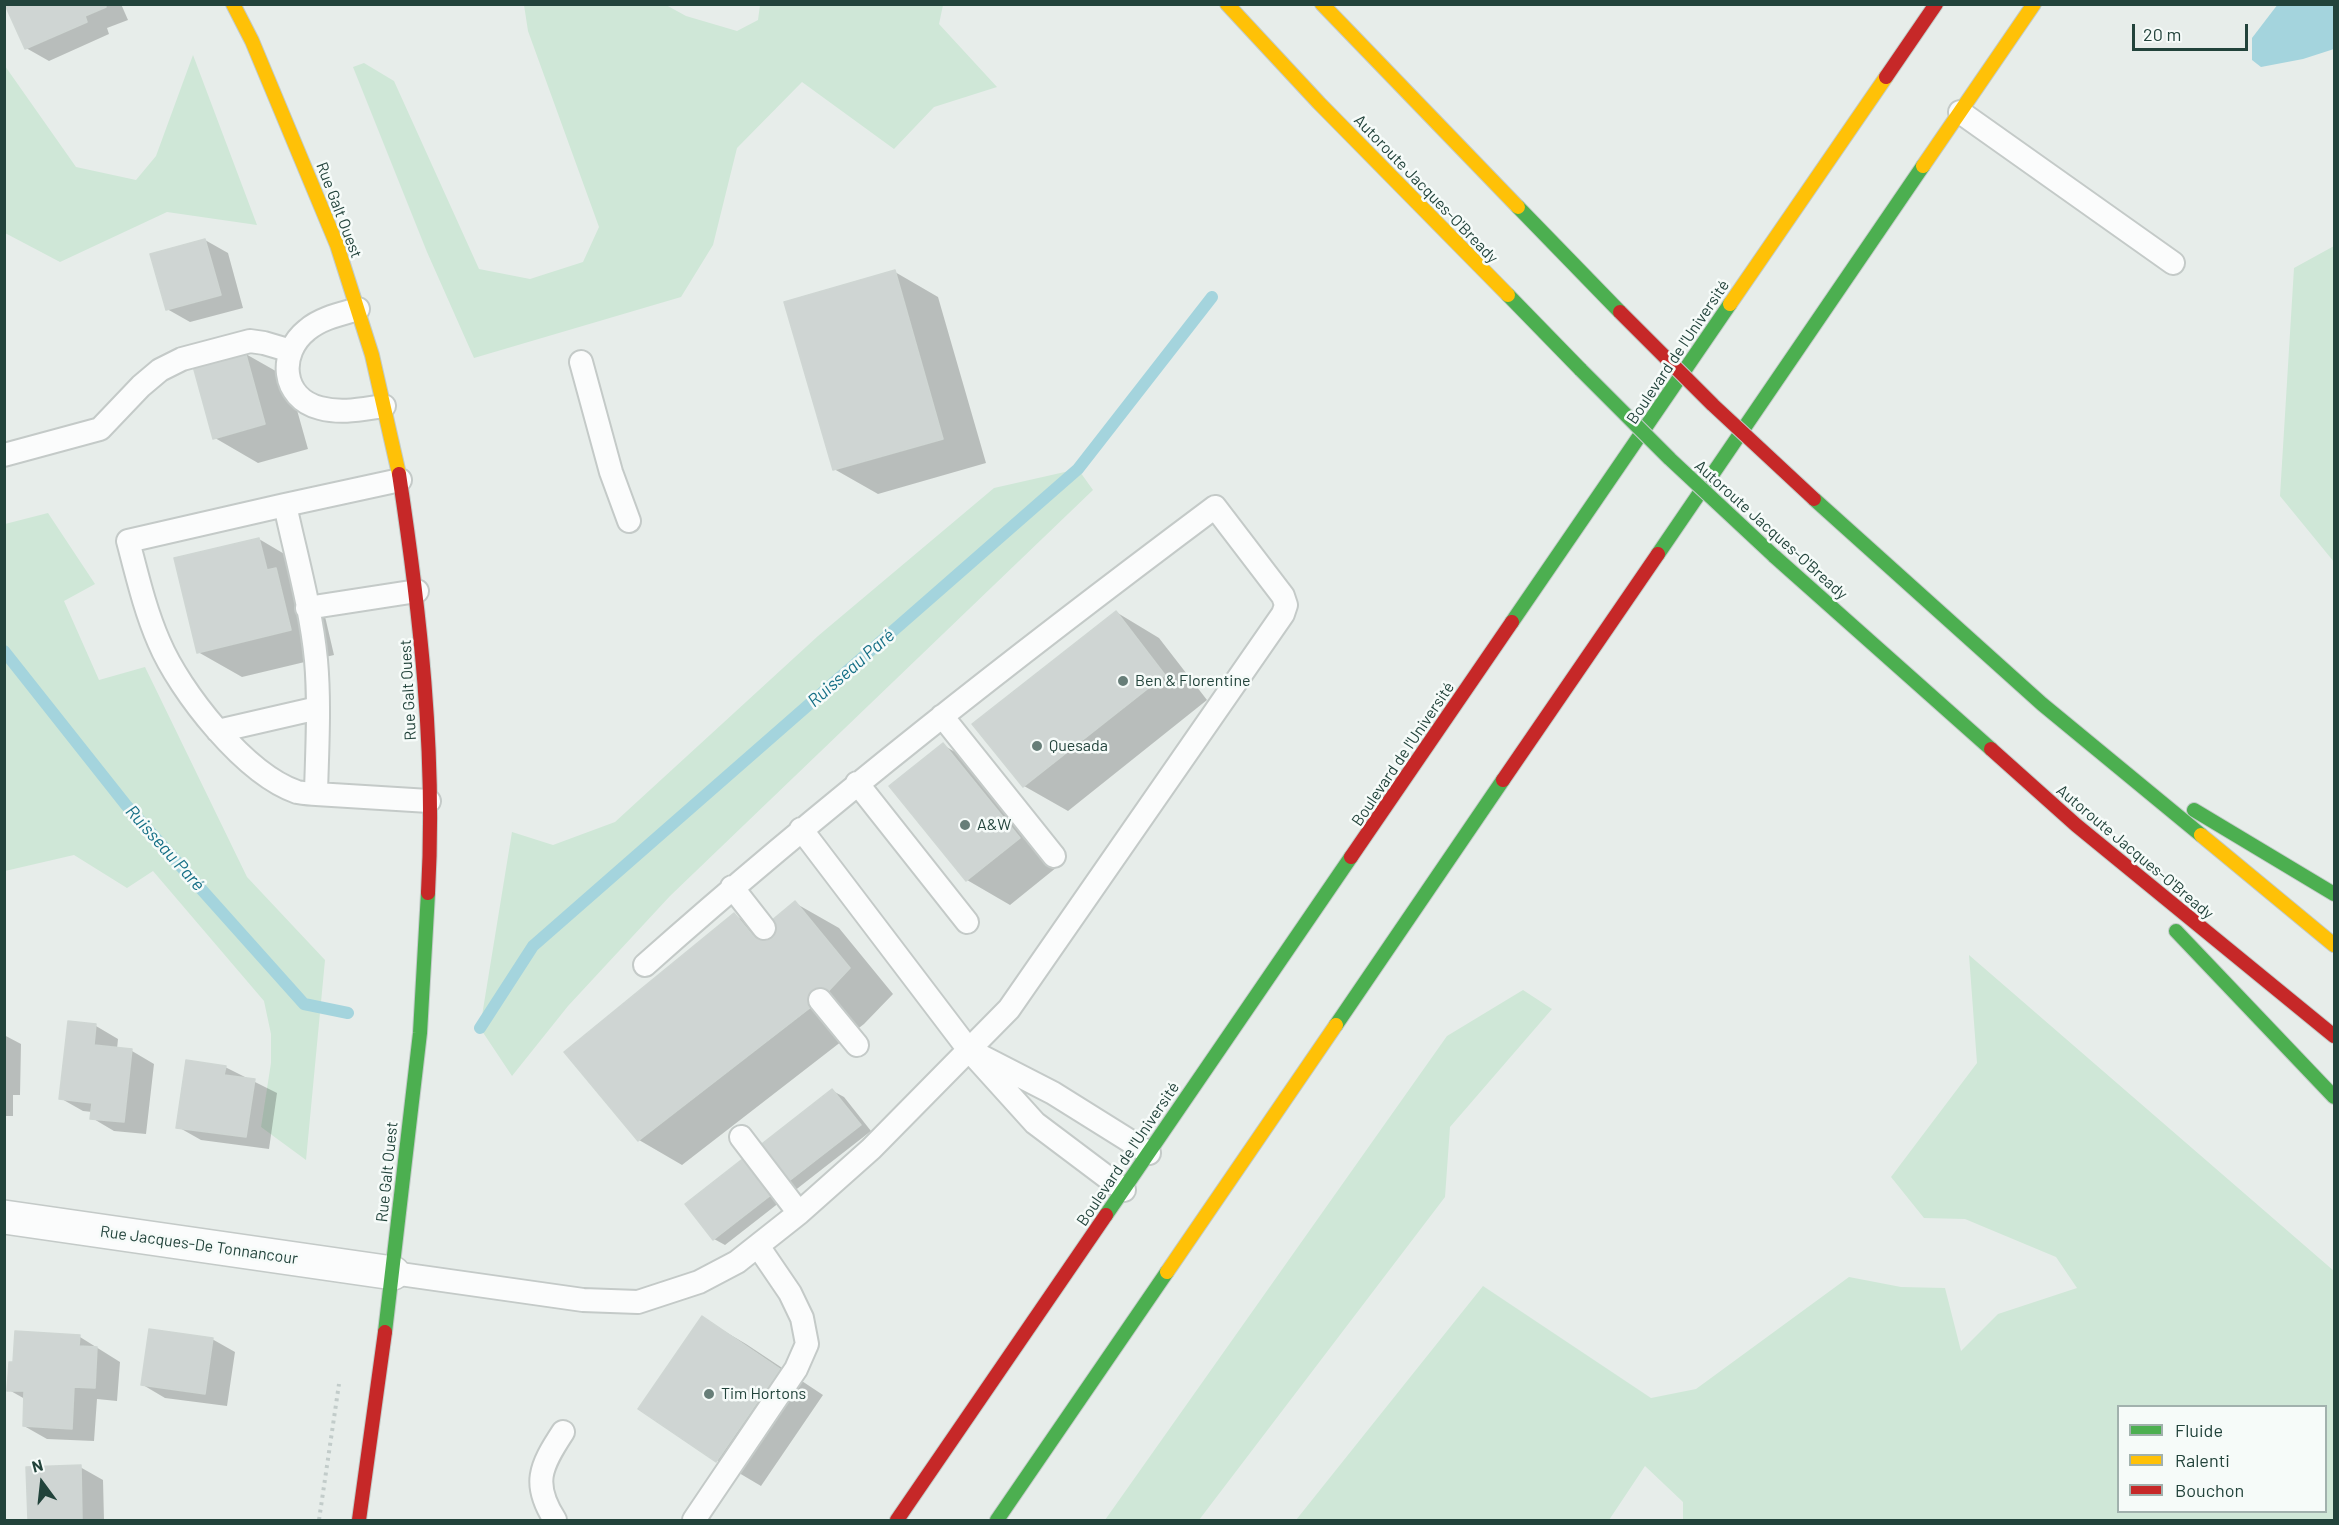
<!DOCTYPE html>
<meta charset="utf-8">
<style>
body{margin:0}
#map{position:relative;width:2339px;height:1525px;overflow:hidden;background:#e7edea;font-family:Barlow,sans-serif}
canvas{display:block}
.frame{position:absolute;inset:0;border:6px solid #22433b;pointer-events:none}
.legend{position:absolute;left:2117px;top:1405px;width:210px;height:108px;box-sizing:border-box;background:#f6fbf9;border:2px solid #a1b1ad;margin:0;padding:8px 10px;list-style:none;font-size:18px;color:#22433b}
.legend li{display:flex;align-items:center;gap:12px;height:30px}
.legend b{width:30px;border:2px solid #a1b1ad}
.north{position:absolute;left:12px;top:1453px;width:60px;height:60px;-webkit-text-stroke:4px #f6fbf9;paint-order:stroke;rotate:345deg;font-size:16px;font-weight:700;line-height:24px;text-align:center;color:#22433b}
.north::after{content:'';display:block;margin:auto;width:21px;height:27px;background:#22433b;clip-path:polygon(50% 0,100% 100%,50% 72%,0 100%)}
.scale{position:absolute;left:2132px;top:24px;width:116px;height:27px;box-sizing:border-box;border:3px solid #22433b;border-top:0;padding-left:8px;font-size:18px;line-height:21px;white-space:nowrap;color:#22433b;-webkit-text-stroke:4px #f6fbf9;paint-order:stroke}
</style>
<div id="map">
<canvas width="2339" height="1525"></canvas>
<div class="frame"></div>
<ul class="legend">
<li><b style="height:8px;background:#4caf50"></b>Fluide</li>
<li><b style="height:8px;background:#ffc107"></b>Ralenti</li>
<li><b style="height:8px;background:#c62828"></b>Bouchon</li>
</ul>
<div class="north">N</div>
<div class="scale">20 m</div>
</div>
<script>
const ctx = document.querySelector('canvas').getContext('2d');
ctx.lineJoin = 'round';
function paint(path, color) { ctx.fillStyle = color; ctx.fill(path, 'evenodd'); }
function stroke(path, color, width, dash) { ctx.strokeStyle = color; ctx.lineWidth = width; ctx.lineCap = dash ? 'butt' : 'round'; ctx.setLineDash(dash || []); ctx.stroke(path); }
function label(font, color, halo, rows, align = 'center') {
  ctx.font = font + ' Barlow,sans-serif'; ctx.lineWidth = 5; ctx.setLineDash([]); ctx.textBaseline = 'middle'; ctx.strokeStyle = halo; ctx.fillStyle = color; for (const [text, x, y, turn = 0] of rows) {
    ctx.save(); ctx.translate(x, y); ctx.rotate((+turn || 0) * Math.PI / 180); ctx.textAlign = isNaN(turn) ? turn : align; if (halo) ctx.strokeText(text, 0, 0); ctx.fillText(text, 0, 0); ctx.restore();
  }
}
const green = new Path2D(`
 M 524,5 L 666,5 L 686,16 L 737,31 L 758,20 L 760,5 L 943,5 L 939,24 L 997,87 L 934,107 L 894,149 L 802,82 L 737,148 L 713,245 L 681,297 L 474,358 L 427,252 L 353,67 L 364,63 L 394,81 L 479,269 L 530,279 L 583,262 L 599,227 L 528,31 Z
 M 193,55 L 257,225 L 167,212 L 60,262 L 5,233 L 5,66 L 76,167 L 136,180 L 156,156 Z
 M 2334,246 L 2334,562 L 2280,496 L 2294,268 Z
 M 1078,469 L 1093,490 L 670,896 L 568,1006 L 512,1076 L 480,1028 L 512,832 L 553,845 L 615,822 L 818,636 L 994,488 Z
 M 48,513 L 95,584 L 64,601 L 99,680 L 145,667 L 247,877 L 325,960 L 306,1160 L 261,1127 L 271,1063 L 271,1034 L 264,1001 L 153,871 L 127,888 L 74,855 L 5,871 L 5,524 Z
 M 1969,955 L 2334,1271 L 2334,1520 L 1683,1520 L 1683,1502 L 1645,1466 L 1609,1520 L 1296,1520 L 1483,1286 L 1651,1398 L 1696,1389 L 1849,1277 L 1901,1287 L 1945,1288 L 1961,1351 L 1998,1314 L 2077,1288 L 2056,1257 L 1965,1219 L 1924,1218 L 1891,1177 L 1977,1063 ZM 2118,1406 L 2326,1406 L 2326,1512 L 2118,1512 Z
 M 1523,990 L 1552,1009 L 1450,1127 L 1445,1197 L 1199,1520 L 1105,1520 L 1447,1036 Z`);
const water = new Path2D(`
 M 2278,4 L 2334,5 L 2334,49 L 2303,59 L 2261,67 L 2252,60 L 2252,38 Z`);
const shadow = new Path2D(`
 M 14,4 L 121,4 L 128,20 L 107,28 L 109,34 L 49,61 L 26,48 Z
 M 205,240 L 228,253 L 243,308 L 190,322 L 167,309 Z
 M 895,272 L 938,297 L 986,463 L 878,494 L 834,469 Z
 M 244,353 L 288,378 L 308,449 L 258,463 L 215,438 Z
 M 259,539 L 303,565 L 309,588 L 320,595 L 334,655 L 242,677 L 198,652 Z
 M 1116,612 L 1159,638 L 1207,700 L 1068,811 L 1024,786 L 974,724 Z
 M 943,745 L 986,770 L 1062,863 L 1010,905 L 967,880 Z
 M 795,903 L 839,928 L 893,994 L 864,1024 L 682,1165 L 639,1140 L 734,915 L 761,931 Z
 M 96,1026 L 118,1039 L 117,1049 L 132,1051 L 154,1064 L 146,1134 L 114,1131 L 92,1118 L 92,1112 L 83,1111 L 60,1098 Z
 M 4,1035 L 21,1044 L 20,1095 L 13,1095 L 13,1116 L 4,1116 Z
 M 225,1067 L 277,1093 L 269,1149 L 201,1140 L 178,1127 Z
 M 833,1091 L 844,1097 L 871,1131 L 725,1245 L 714,1239 Z
 M 702,1318 L 746,1344 L 823,1395 L 761,1486 L 717,1460 L 640,1408 Z
 M 80,1337 L 120,1362 L 117,1401 L 97,1399 L 94,1441 L 47,1439 L 24,1426 L 25,1399 L 9,1390 Z
 M 212,1339 L 235,1352 L 227,1406 L 165,1398 L 143,1385 Z
 M 80,1467 L 103,1480 L 104,1520 L 29,1520 L 28,1468 Z`);
const stream = new Path2D(`
 M 4,651 L 126,805 L 304,1004 L 348,1013
 M 480,1028 L 533,946 L 1078,469 L 1212,297`);
const building = new Path2D(`
 M 11,4 L 105,4 L 106,7 L 85,16 L 87,22 L 25,49 L 6,7 Z
 M 205,239 L 221,295 L 166,310 L 150,254 Z
 M 895,270 L 943,439 L 833,470 L 784,302 Z
 M 245,351 L 265,424 L 213,439 L 193,366 Z
 M 259,538 L 267,570 L 276,568 L 291,630 L 197,653 L 174,558 Z
 M 1116,611 L 1165,675 L 1023,787 L 972,724 Z
 M 943,743 L 1020,838 L 966,881 L 889,786 Z
 M 795,901 L 850,968 L 820,1000 L 638,1141 L 564,1052 L 734,913 L 753,936 Z
 M 68,1021 L 96,1024 L 94,1045 L 132,1049 L 124,1122 L 90,1119 L 92,1103 L 59,1099 Z
 M 186,1060 L 226,1066 L 224,1075 L 255,1079 L 246,1137 L 176,1128 Z
 M 832,1089 L 861,1125 L 713,1240 L 685,1204 Z
 M 702,1316 L 780,1369 L 716,1462 L 638,1409 Z
 M 149,1329 L 213,1338 L 205,1394 L 141,1385 Z
 M 15,1331 L 80,1335 L 79,1346 L 97,1347 L 95,1388 L 74,1387 L 72,1429 L 23,1426 L 24,1391 L 7,1391 L 9,1362 L 13,1362 Z
 M 81,1465 L 82,1520 L 28,1520 L 26,1467 Z`);
const path = new Path2D(`
 M 319,1520 L 339,1384`);
const lane = new Path2D(`
 M 1960,112 L 2173,263
 M 358,309 C 341,314 321,318 307,330 C 278,353 281,398 320,408 C 342,414 362,409 384,406
 M 581,362 L 611,472 L 629,521
 M 4,455 L 100,429 L 141,386 L 160,370 L 182,359 L 250,341 L 264,343 L 291,351
 M 400,480 L 285,505 C 296,556 311,608 316,660 C 320,705 317,750 316,794 L 429,801
 M 285,505 L 128,541 C 137,575 145,610 159,642 C 180,692 245,774 297,792 C 303,793 310,794 316,794
 M 307,608 L 417,591
 M 942,716 L 1054,856
 M 218,731 L 318,708
 M 857,783 L 967,922
 M 801,829 L 969,1050 L 1035,1123 L 1124,1190
 M 732,887 L 764,928
 M 820,1000 L 857,1045
 M 981,1056 L 1053,1093 L 1149,1153
 M 741,1137 L 799,1213
 M 393,1273 L 583,1300 L 638,1302 L 699,1282 L 737,1262 L 799,1213 L 871,1149 L 1009,1009 L 1283,614 L 1286,605 L 1283,596 L 1215,507 C 1020,653 827,803 645,965
 M 555,1520 C 532,1484 540,1467 563,1432
 M 694,1520 L 796,1369 L 807,1344 L 802,1318 L 790,1293 L 758,1246`);
const street = new Path2D(`
 M 4,1217 L 393,1273`);
const fast = new Path2D(`
 M 1518,207 L 1620,312
 M 1508,295 L 1581,370
 M 1814,499 L 2042,704 L 2201,835
 M 1658,554 L 1923,166
 M 1774,556 L 1991,749
 M 1512,622 L 1730,304
 M 2194,810 L 2334,894
 M 2176,931 L 2334,1097
 M 1336,1025 L 1503,780
 M 1106,1215 L 1351,857
 M 385,1332 L 420,1033 L 428,893
 M 997,1520 L 1167,1272`);
const slow = new Path2D(`
 M 233,4 L 252,41 L 337,245 L 372,355 L 399,474
 M 1227,4 L 1319,103 L 1508,295
 M 1322,4 L 1518,207
 M 1923,166 L 2034,4
 M 1730,304 L 1886,77
 M 2201,835 L 2334,945
 M 1167,1272 L 1336,1025`);
const jam = new Path2D(`
 M 1886,77 L 1936,4
 M 399,474 C 420,612 436,752 428,893
 M 1991,749 L 2076,825 L 2334,1036
 M 1503,780 L 1658,554
 M 1351,857 L 1512,622
 M 359,1520 L 385,1332
 M 897,1520 L 1106,1215`);
const fastBridge = new Path2D(`
 M 1581,370 L 1670,459 L 1774,556`);
const jamBridge = new Path2D(`
 M 1620,312 L 1713,405 L 1814,499`);
const markers = [
 [1123,681,6,"#677e78"],
 [1037,746,6,"#677e78"],
 [965,825,6,"#677e78"],
 [709,1394,6,"#677e78"]
];
const streetNames = [
 ["Autoroute Jacques-O'Bready",1426,189,46],
 ["Rue Galt Ouest",339,210,69],
 ["Boulevard de l'Université",1678,352,-56],
 ["Autoroute Jacques-O'Bready",1771,530,42],
 ["Rue Galt Ouest",408,690,-93],
 ["Boulevard de l'Université",1403,754,-56],
 ["Autoroute Jacques-O'Bready",2135,852,40],
 ["Boulevard de l'Université",1128,1154,-56],
 ["Rue Galt Ouest",387,1172,-84],
 ["Rue Jacques-De Tonnancour",199,1245,8]
];
const poiNames = [
 ["Ben & Florentine",1135,681],
 ["Quesada",1049,746],
 ["A&W",977,825],
 ["Tim Hortons",721,1394]
];
const waterNames = [
 ["Ruisseau Paré",851,668,-41],
 ["Ruisseau Paré",165,848,48]
];
paint(green, '#cfe7d7');
paint(water, '#a4d4dd');
paint(shadow, '#0003');
stroke(stream, '#a4d4dd', 12);
paint(building, '#cfd5d3');
stroke(building, '#cfd6d3', 1.5);
stroke(lane, '#c4cac8', 26);
stroke(street, '#c4cac8', 36);
stroke(fast, '#c2cbc8', 16);
stroke(slow, '#c2cbc8', 16);
stroke(jam, '#c2cbc8', 16);
stroke(path, '#c2ccca', 4, [3, 4.5]);
stroke(lane, '#fbfcfc', 22);
stroke(street, '#fbfcfc', 33);
stroke(fast, '#4caf50', 14);
stroke(slow, '#ffc107', 14);
stroke(jam, '#c62828', 14);
stroke(fastBridge, '#c2ccc9', 16, []);
stroke(jamBridge, '#c2ccc9', 16, []);
stroke(fastBridge, '#4caf50', 14);
stroke(jamBridge, '#c62828', 14);
for (const [x, y, r, color] of markers) { const dot = new Path2D(); dot.arc(x, y, r, 0, 2 * Math.PI); ctx.fillStyle = color; ctx.fill(dot); stroke(dot, '#f6fbf9', 2); }
label('16px', '#22433b', '#f6fbf9', streetNames);
label('16px', '#22433b', '#f6fbf9', poiNames, 'left');
label('italic 18px', '#156f86', '#f6fbf9', waterNames);
</script>
